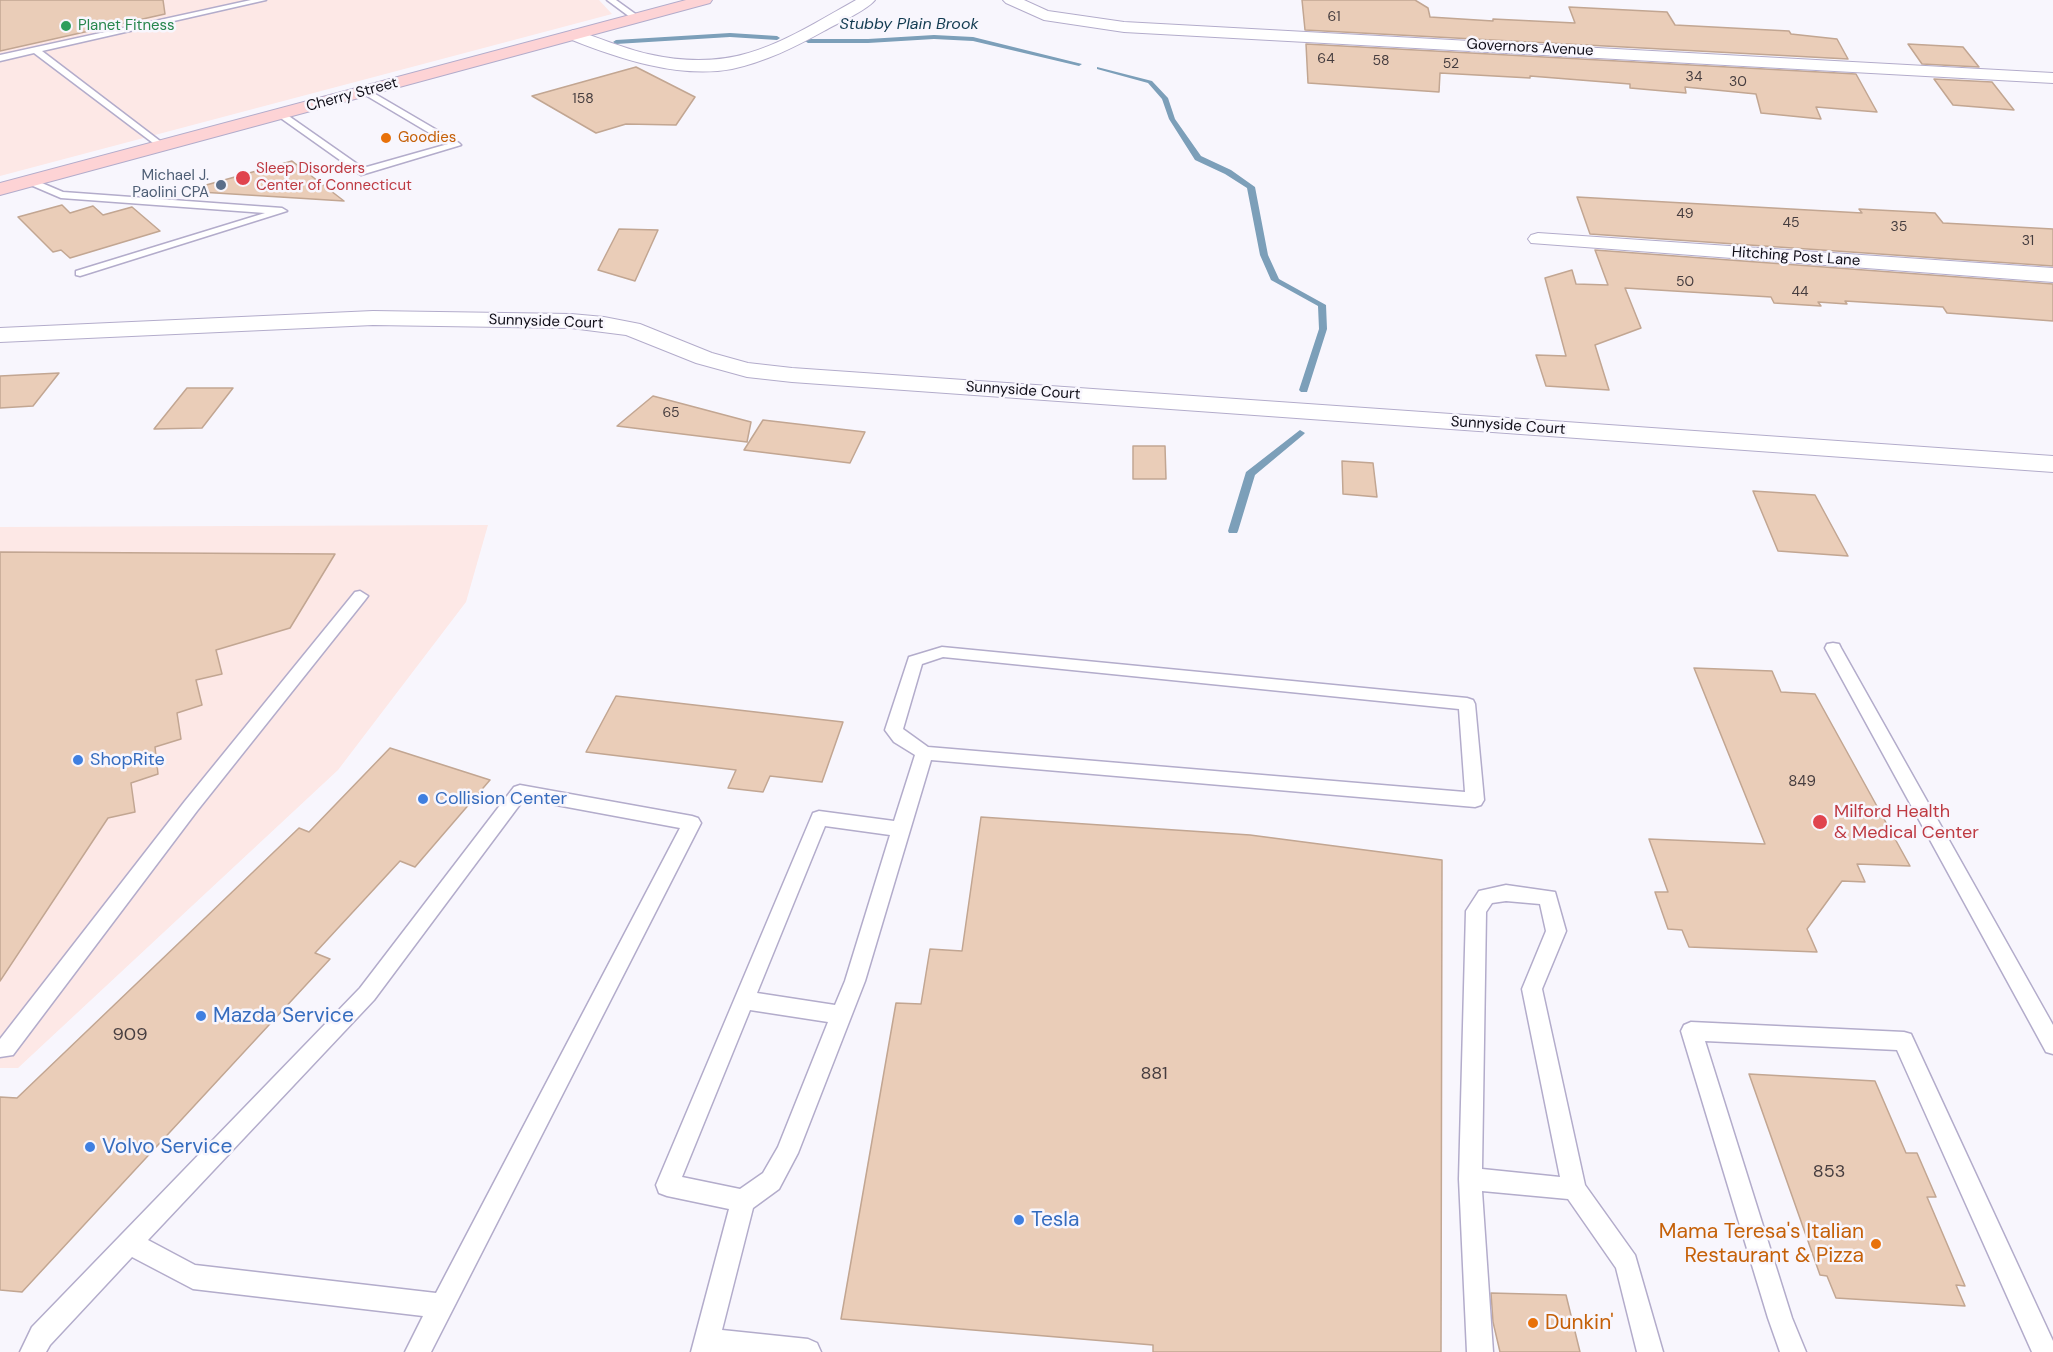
<!DOCTYPE html>
<style>
body{margin:0}
canvas{display:block;background:#f8f6fd}
</style>
<canvas width="2053" height="1352"></canvas>
<script>
const ctx = document.querySelector('canvas').getContext('2d');
ctx.lineJoin = 'round';
function paint(path, color) { ctx.fillStyle = color; ctx.fill(path, 'evenodd'); }
function stroke(path, color, width, dash) { ctx.strokeStyle = color; ctx.lineWidth = width; ctx.lineCap = dash ? 'butt' : 'round'; ctx.setLineDash(dash || []); ctx.stroke(path); }
function label(font, color, halo, rows, align = 'center') {
  ctx.font = font + ' "DM Sans",sans-serif'; ctx.lineWidth = 5; ctx.setLineDash([]); ctx.textBaseline = 'middle'; ctx.strokeStyle = halo; ctx.fillStyle = color; for (const [text, x, y, turn = 0] of rows) {
    ctx.save(); ctx.translate(x, y); ctx.rotate((+turn || 0) * Math.PI / 180); ctx.textAlign = isNaN(turn) ? turn : align; if (halo) ctx.strokeText(text, 0, 0); ctx.fillText(text, 0, 0); ctx.restore();
  }
}
const commercial = new Path2D(`
 M 0,0 L 599,0 L 612,14 L 0,176 Z
 M 488,525 L 466,602 L 338,770 L 18,1068 L 0,1068 L 0,527 Z`);
const stream = new Path2D(`
 M 730,33 L 777,36 L 780,38 L 777,40 L 730,37 L 616,44 L 613,42 L 616,40 Z
 M 934,35 L 973,37 L 1082,64 L 1079,66 L 973,41 L 934,39 L 868,43 L 808,43 L 805,41 L 808,39 L 868,39 Z
 M 1097,67 L 1152,81 L 1168,98 L 1175,119 L 1201,156 L 1231,170 L 1255,187 L 1268,255 L 1279,279 L 1326,305 L 1327,329 L 1307,392 L 1301,392 L 1299,390 L 1319,329 L 1318,306 L 1271,280 L 1260,255 L 1247,188 L 1225,174 L 1195,160 L 1169,119 L 1162,99 L 1148,83 L 1097,69 Z
 M 1300,430 L 1305,433 L 1303,435 L 1255,475 L 1238,531 L 1237,533 L 1229,533 L 1228,531 L 1246,472 Z`);
const building = new Path2D(`
 M 0,0 L 163,0 L 165,14 L 0,51 Z
 M 1302,0 L 1415,0 L 1428,8 L 1430,17 L 1493,21 L 1493,19 L 1575,23 L 1569,7 L 1667,12 L 1675,25 L 1789,31 L 1791,34 L 1837,39 L 1848,59 L 1305,30 Z
 M 1306,44 L 1856,74 L 1877,112 L 1816,107 L 1821,119 L 1761,113 L 1756,94 L 1685,87 L 1686,93 L 1630,88 L 1630,84 L 1530,76 L 1530,78 L 1440,73 L 1439,92 L 1308,83 Z
 M 1908,44 L 1963,47 L 1979,67 L 1922,64 Z
 M 636,67 L 695,97 L 676,125 L 626,124 L 596,133 L 532,96 Z
 M 1934,79 L 1992,82 L 2014,110 L 1953,105 Z
 M 292,161 L 344,201 L 200,192 L 199,187 Z
 M 1577,197 L 1862,213 L 1859,209 L 1935,213 L 1943,223 L 2053,229 L 2053,266 L 1590,234 Z
 M 62,205 L 70,213 L 93,206 L 103,215 L 132,207 L 160,231 L 70,258 L 61,250 L 53,252 L 18,217 Z
 M 619,229 L 658,230 L 635,281 L 598,270 Z
 M 1595,250 L 2053,284 L 2053,321 L 1947,313 L 1943,307 L 1845,301 L 1847,304 L 1818,302 L 1821,306 L 1774,303 L 1771,297 L 1625,288 L 1641,328 L 1595,345 L 1609,390 L 1546,386 L 1536,355 L 1566,356 L 1545,278 L 1572,270 L 1576,284 L 1608,285 Z
 M 59,373 L 33,406 L 0,408 L 0,376 Z
 M 187,388 L 233,388 L 202,428 L 154,429 Z
 M 653,396 L 751,422 L 747,442 L 617,426 Z
 M 763,420 L 865,432 L 850,463 L 744,450 Z
 M 1133,446 L 1165,446 L 1166,479 L 1133,479 Z
 M 1342,461 L 1373,463 L 1377,497 L 1343,494 Z
 M 1753,491 L 1815,495 L 1848,556 L 1778,551 Z
 M 0,552 L 335,554 L 290,628 L 216,650 L 222,674 L 196,680 L 202,705 L 177,713 L 181,739 L 155,747 L 158,774 L 131,783 L 135,812 L 108,818 L 0,981 Z
 M 1694,668 L 1772,671 L 1781,692 L 1815,694 L 1910,866 L 1857,864 L 1865,882 L 1842,881 L 1807,929 L 1817,952 L 1689,947 L 1682,930 L 1668,929 L 1655,892 L 1668,892 L 1649,839 L 1765,844 Z
 M 616,696 L 843,722 L 822,782 L 770,776 L 763,792 L 728,788 L 736,770 L 586,752 Z
 M 390,748 L 490,780 L 415,867 L 400,861 L 315,953 L 330,959 L 22,1292 L 0,1290 L 0,1097 L 17,1098 L 299,828 L 309,832 Z
 M 981,817 L 1250,835 L 1442,860 L 1441,1352 L 1153,1352 L 1153,1345 L 841,1319 L 896,1003 L 921,1004 L 930,949 L 962,951 Z
 M 1749,1074 L 1875,1081 L 1906,1153 L 1917,1153 L 1936,1197 L 1927,1197 L 1965,1286 L 1956,1285 L 1965,1306 L 1836,1298 L 1827,1276 L 1820,1275 Z
 M 1491,1293 L 1566,1295 L 1580,1352 L 1500,1352 L 1493,1322 Z`);
const lane = new Path2D(`
 M 251,0 L 266,0 L 42,51 L 164,144 L 166,146 L 161,149 L 34,53 L 0,61 L 0,55 Z
 M 607,0 L 616,0 L 641,18 L 634,20 Z
 M 365,88 L 459,143 L 461,145 L 361,175 L 275,114 L 283,112 L 363,168 L 448,144 L 362,93 L 362,89 Z
 M 30,178 L 63,192 L 282,208 L 287,211 L 80,276 L 76,275 L 76,271 L 265,213 L 61,198 L 26,183 L 25,181 Z
 M 360,591 L 368,596 L 365,600 L 197,811 L 13,1055 L 0,1057 L 0,1039 L 185,801 L 355,592 Z
 M 1833,643 L 1839,644 L 1841,648 L 2053,1025 L 2053,1054 L 2046,1052 L 1825,648 L 1827,644 Z
 M 942,647 L 1467,698 L 1473,700 L 1475,704 L 1484,800 L 1481,805 L 1475,807 L 931,760 L 865,981 L 798,1153 L 779,1189 L 753,1208 L 722,1330 L 808,1339 L 817,1343 L 821,1352 L 691,1352 L 729,1209 L 667,1196 L 659,1193 L 656,1185 L 813,813 L 819,811 L 894,821 L 915,755 L 894,742 L 885,730 L 909,657 ZM 943,657 L 1459,709 L 1465,792 L 928,747 L 903,729 L 922,664 ZM 825,826 L 890,835 L 845,981 L 835,1005 L 757,993 ZM 750,1010 L 828,1022 L 778,1147 L 763,1173 L 740,1189 L 682,1177 Z
 M 520,785 L 692,816 L 698,818 L 701,823 L 431,1352 L 405,1352 L 423,1316 L 193,1289 L 132,1257 L 50,1345 L 46,1352 L 20,1352 L 32,1327 L 360,988 L 514,787 ZM 524,799 L 680,828 L 436,1293 L 195,1265 L 148,1240 L 374,1000 Z
 M 1506,885 L 1555,892 L 1566,931 L 1542,989 L 1585,1185 L 1635,1255 L 1663,1352 L 1637,1352 L 1616,1268 L 1568,1199 L 1482,1191 L 1493,1352 L 1467,1352 L 1459,1179 L 1466,911 L 1479,891 ZM 1506,901 L 1540,904 L 1546,931 L 1522,989 L 1560,1177 L 1482,1169 L 1486,912 L 1492,903 Z
 M 1691,1022 L 1904,1032 L 1911,1034 L 2053,1341 L 2053,1352 L 2032,1352 L 1897,1050 L 1705,1041 L 1792,1318 L 1806,1352 L 1780,1352 L 1768,1318 L 1681,1031 L 1684,1025 Z`);
const street = new Path2D(`
 M 856,0 L 875,0 C 866,11 838,23 824,31 C 795,47 765,62 732,69 C 678,79 617,58 567,38 L 565,35 L 573,30 C 598,37 622,48 648,54 C 737,74 781,42 856,0 Z
 M 1003,0 L 1024,0 L 1048,11 L 1124,22 L 2053,73 L 2053,83 L 1124,32 L 1044,20 L 1006,3 Z
 M 1538,233 L 2053,268 L 2053,282 L 1531,243 L 1528,239 L 1531,235 Z
 M 373,311 L 571,314 L 604,317 L 640,324 L 712,353 L 748,363 L 792,368 L 2053,456 L 2053,472 L 792,382 L 747,377 L 696,363 L 626,335 L 571,328 L 373,325 L 0,342 L 0,328 Z`);
const secondary = new Path2D(`
 M 686,0 L 712,0 L 710,3 L 0,195 L 0,183 Z`);
const markers = [
 [66,26,6,"#2e9e5b"],
 [386,138,6,"#e8710a"],
 [243,178,8,"#e0444e"],
 [221,185,6,"#5c6f8a"],
 [78,760,6,"#3f7fe0"],
 [423,799,6,"#3f7fe0"],
 [1820,822,8,"#e0444e"],
 [201,1016,6,"#3f7fe0"],
 [90,1147,6,"#3f7fe0"],
 [1019,1220,6,"#3f7fe0"],
 [1876,1244,6,"#e8710a"],
 [1533,1323,6,"#e8710a"]
];
const farNumbernames = [
 ["61",1334,17],
 ["64",1326,59],
 ["58",1381,61],
 ["52",1451,64],
 ["34",1694,77],
 ["30",1738,82],
 ["158",583,99],
 ["49",1685,214],
 ["45",1791,223],
 ["35",1899,227],
 ["31",2028,241],
 ["50",1685,282],
 ["44",1800,292],
 ["65",671,413]
];
const farLeisurenames = [
 ["Planet Fitness",78,26]
];
const farStreetnames = [
 ["Governors Avenue",1530,48,3],
 ["Cherry Street",352,95,-15],
 ["Hitching Post Lane",1796,257,4],
 ["Sunnyside Court",546,322,2],
 ["Sunnyside Court",1023,391,4],
 ["Sunnyside Court",1508,426,4]
];
const farFoodnames = [
 ["Goodies",398,138]
];
const farHealthnames = [
 ["Sleep Disorders",256,169],
 ["Center of Connecticut",256,186]
];
const farServicenames = [
 ["Michael J.",209,176],
 ["Paolini CPA",209,193]
];
const numberNames = [
 ["849",1802,782]
];
const farWaternames = [
 ["Stubby Plain Brook",909,25]
];
const shopNames = [
 ["ShopRite",90,760],
 ["Collision Center",435,799]
];
const healthNames = [
 ["Milford Health",1834,812],
 ["& Medical Center",1834,833]
];
const nearNumbernames = [
 ["909",130,1035],
 ["881",1154,1074],
 ["853",1829,1172]
];
const nearShopnames = [
 ["Mazda Service",213,1016],
 ["Volvo Service",102,1147],
 ["Tesla",1031,1220]
];
const nearFoodnames = [
 ["Mama Teresa's Italian",1864,1232],
 ["Restaurant & Pizza",1864,1256],
 ["Dunkin'",1545,1323,"left"]
];
paint(commercial, '#fde8e6');
paint(stream, '#7c9fb9');
paint(building, '#eacdb8');
stroke(building, '#c2a692', 1.5);
stroke(lane, '#b3accb', 3);
stroke(street, '#b3accb', 2);
stroke(secondary, '#b3accb', 2);
paint(lane, '#fff');
paint(street, '#fff');
paint(secondary, '#fdd3d5');
for (const [x, y, r, color] of markers) { const dot = new Path2D(); dot.arc(x, y, r, 0, 2 * Math.PI); ctx.fillStyle = color; ctx.fill(dot); stroke(dot, '#f8f6fd', 2); }
label('14px', '#463d3f', null, farNumbernames);
label('15px', '#27864d', '#f8f6fd', farLeisurenames, 'left');
label('15px', '#0f0d17', '#f8f6fd', farStreetnames);
label('15px', '#c56008', '#f8f6fd', farFoodnames, 'left');
label('15px', '#be3a42', '#f8f6fd', farHealthnames, 'left');
label('15px', '#4e5e75', '#f8f6fd', farServicenames, 'right');
label('15px', '#463d3f', null, numberNames);
label('italic 16px', '#123b51', '#f8f6fd', farWaternames);
label('18px', '#366cbe', '#f8f6fd', shopNames, 'left');
label('18px', '#be3a42', '#f8f6fd', healthNames, 'left');
label('18px', '#463d3f', null, nearNumbernames);
label('21px', '#366cbe', '#f8f6fd', nearShopnames, 'left');
label('21px', '#c56008', '#f8f6fd', nearFoodnames, 'right');
</script>
